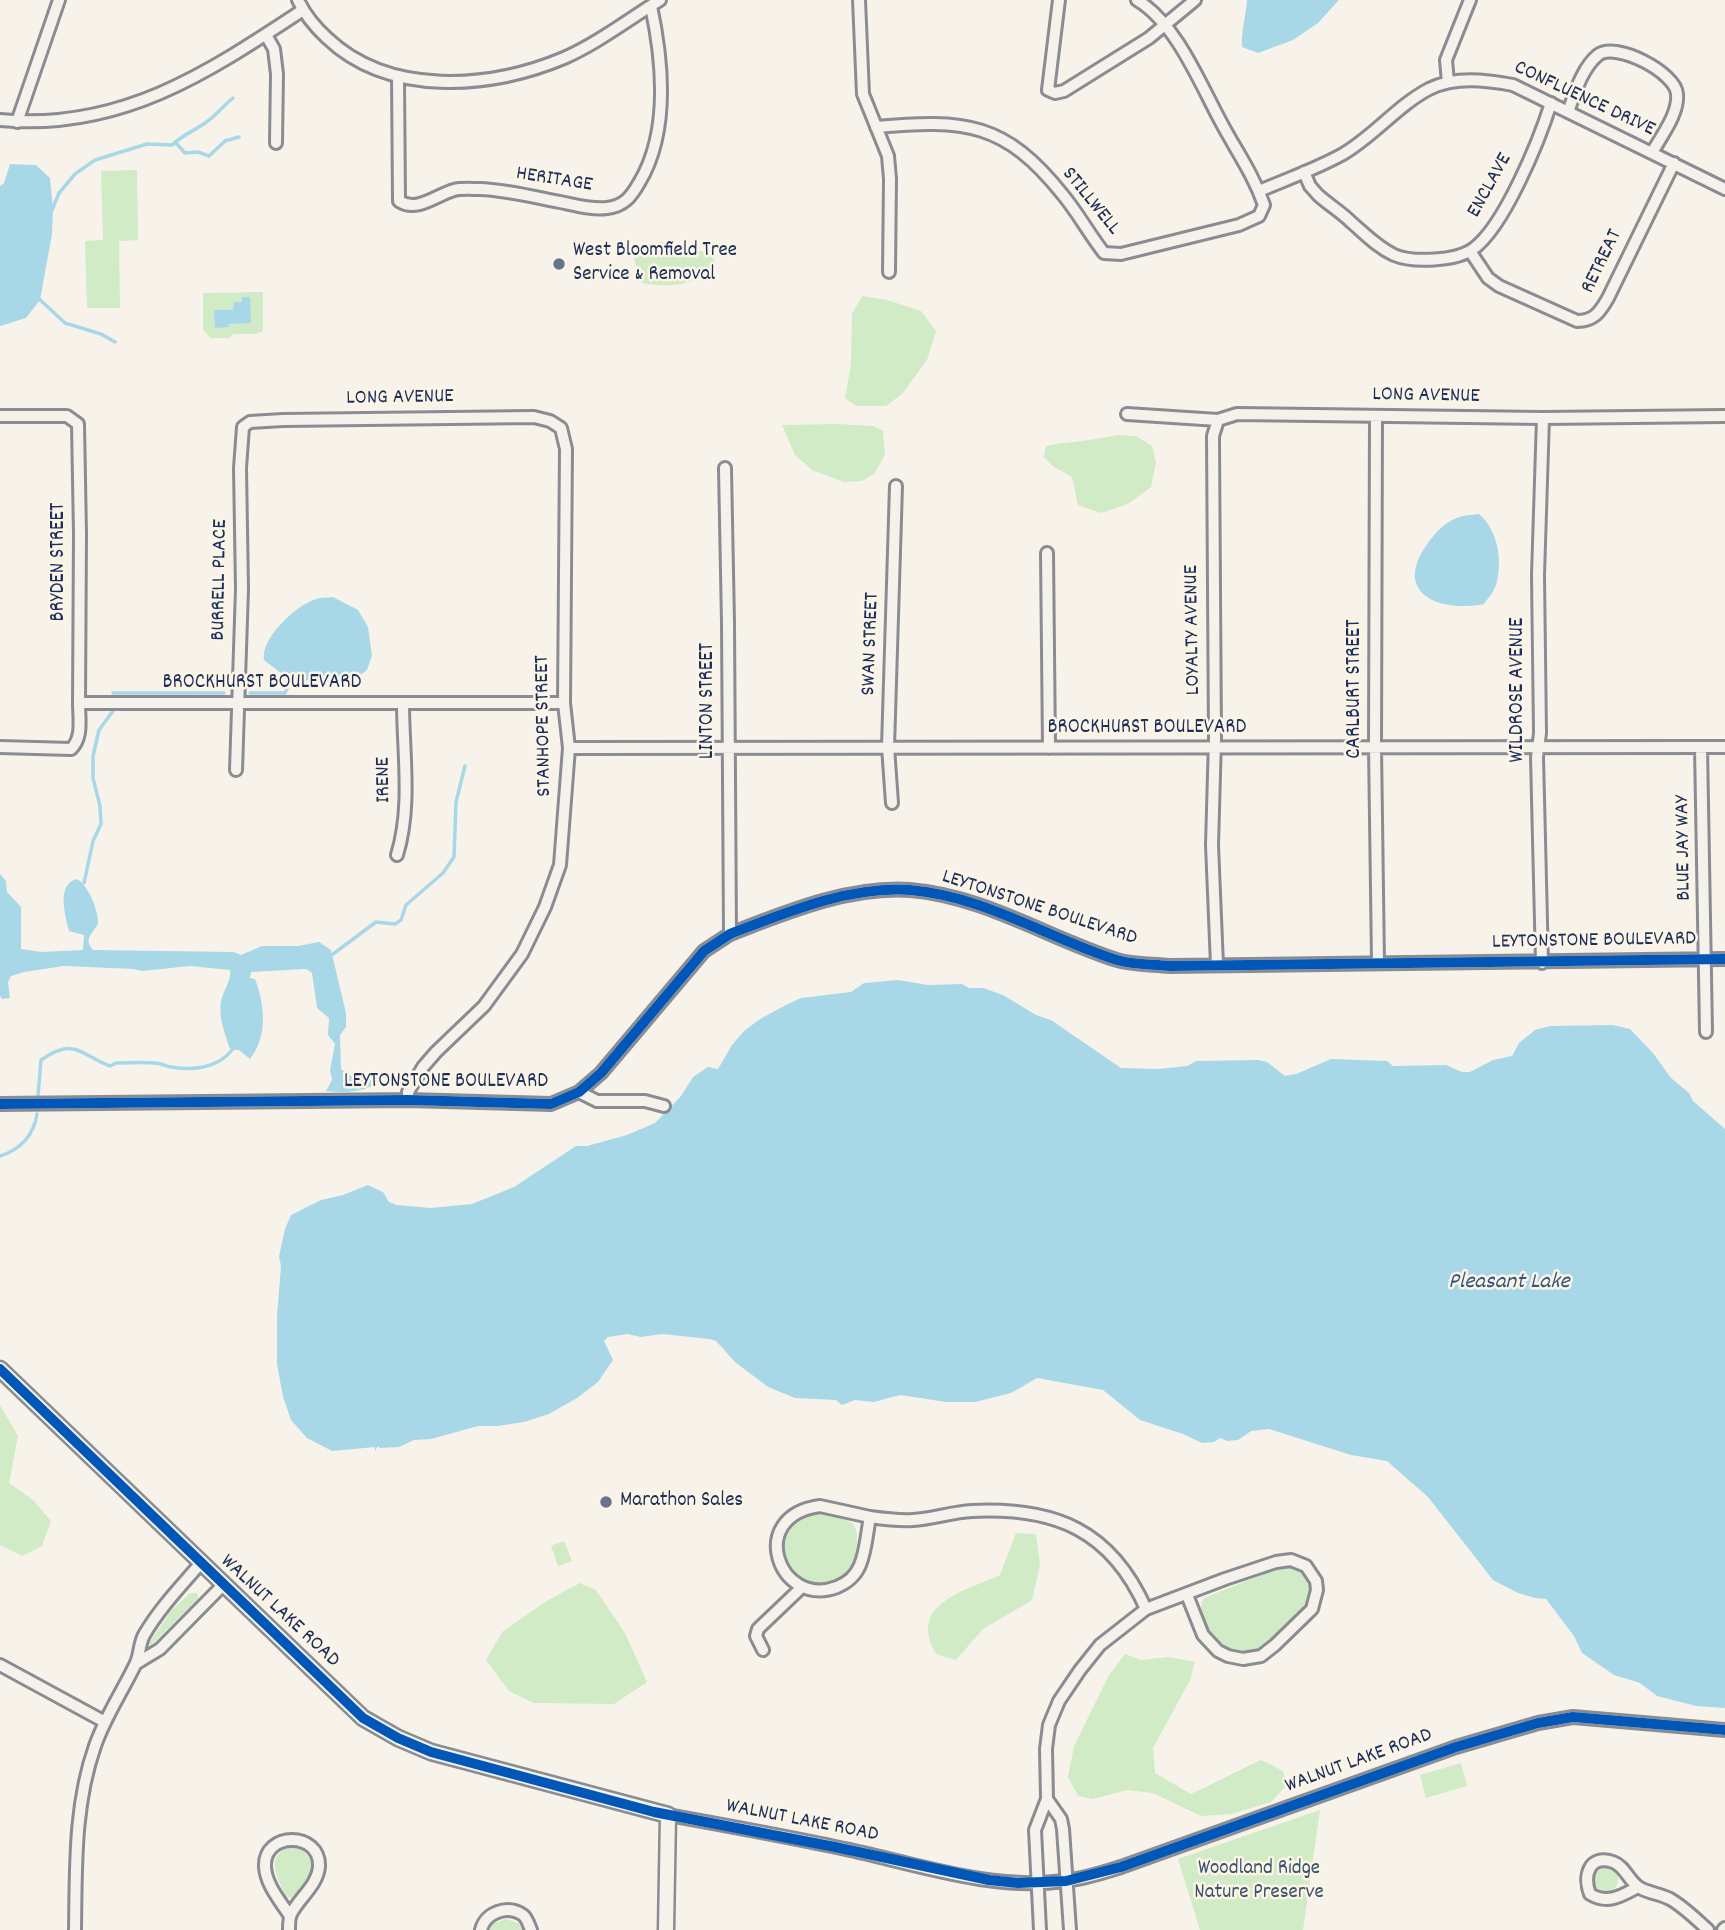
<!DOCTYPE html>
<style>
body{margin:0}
canvas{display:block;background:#f7f3ea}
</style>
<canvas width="1725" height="1930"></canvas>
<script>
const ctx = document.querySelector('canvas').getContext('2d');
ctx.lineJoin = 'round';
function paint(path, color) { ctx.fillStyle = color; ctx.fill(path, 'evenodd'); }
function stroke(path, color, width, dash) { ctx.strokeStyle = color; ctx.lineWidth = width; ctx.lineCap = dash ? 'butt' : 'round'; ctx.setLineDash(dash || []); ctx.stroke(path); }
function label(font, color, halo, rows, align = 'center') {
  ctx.font = font + ' Dekko,sans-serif'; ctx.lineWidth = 5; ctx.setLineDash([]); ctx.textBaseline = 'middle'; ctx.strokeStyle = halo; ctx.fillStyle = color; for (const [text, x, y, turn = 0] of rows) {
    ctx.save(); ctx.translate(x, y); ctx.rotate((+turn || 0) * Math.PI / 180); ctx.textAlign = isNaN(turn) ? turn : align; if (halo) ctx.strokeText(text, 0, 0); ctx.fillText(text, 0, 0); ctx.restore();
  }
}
const green = new Path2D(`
 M 137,170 L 138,240 L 119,241 L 120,308 L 87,308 L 85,241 L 103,240 L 101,171 Z
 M 661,242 L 706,252 L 715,261 C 698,287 670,288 642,283 L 634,259 L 645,245 Z
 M 263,292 L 263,331 L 256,334 L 233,334 L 230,338 L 211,338 L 203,330 L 203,293 Z
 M 862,296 L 887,300 L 921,311 L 936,331 L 927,360 L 902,394 L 886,406 L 856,406 L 845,398 L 851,364 L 852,314 Z
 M 837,424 L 873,426 L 883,431 L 885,455 L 874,474 L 862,481 L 844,482 L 812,470 L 795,455 L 782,425 Z
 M 1117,435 L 1136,436 L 1152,446 L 1156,463 L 1151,487 L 1128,504 L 1101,513 L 1078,505 L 1072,477 L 1054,467 L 1044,457 L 1046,446 C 1070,441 1093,441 1117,435 Z
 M 0,1405 L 18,1436 L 9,1483 L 33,1500 L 51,1521 L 42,1546 L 22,1556 L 0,1545 Z
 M 811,1514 C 825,1513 839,1517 852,1523 C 860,1532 857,1547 854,1559 C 850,1571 843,1578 832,1582 C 790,1602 758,1534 811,1514 Z
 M 1016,1533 L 1036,1534 L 1040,1566 L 1032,1600 L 983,1629 L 956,1660 L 936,1654 C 907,1603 966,1591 1000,1575 Z
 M 564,1541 L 572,1561 L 558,1566 L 551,1546 Z
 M 1284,1566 L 1299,1571 L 1311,1586 C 1312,1614 1282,1631 1263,1647 C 1237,1661 1213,1645 1204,1620 C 1201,1611 1200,1606 1204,1598 Z
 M 580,1583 L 596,1590 L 625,1633 L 647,1682 L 614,1704 L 534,1703 L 509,1691 L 486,1660 L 502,1632 L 548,1600 Z
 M 190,1593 L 197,1593 L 198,1599 L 150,1646 L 149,1643 L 172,1610 Z
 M 1125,1654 L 1141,1660 L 1169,1657 L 1195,1662 L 1190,1680 L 1153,1748 L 1155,1773 L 1191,1794 L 1261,1760 L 1283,1771 L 1287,1785 L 1271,1802 L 1231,1814 L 1201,1816 L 1153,1793 L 1127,1790 L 1093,1799 L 1078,1796 L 1068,1777 L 1074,1746 L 1109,1675 Z
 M 1461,1763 L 1467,1786 L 1426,1798 L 1420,1775 Z
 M 1320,1810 L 1303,1930 L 1200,1930 L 1178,1859 Z
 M 295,1847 C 325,1861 307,1882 291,1898 L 287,1897 C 277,1878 262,1852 295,1847 Z
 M1594 1880a12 12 0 1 1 24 0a12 12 0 1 1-24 0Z
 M 506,1919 L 518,1923 L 523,1930 L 490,1930 L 492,1924 Z`);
const water = new Path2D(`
 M 1247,0 L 1339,0 L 1318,23 L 1293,40 L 1258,53 L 1242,47 C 1241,31 1246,16 1247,0 Z
 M 10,164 L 36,165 L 50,178 L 53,209 L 52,234 L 40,300 L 26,318 L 0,326 L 0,186 L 4,183 Z
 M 242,297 L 250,297 L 251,323 L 229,324 L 229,327 L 215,328 L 214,310 L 233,310 L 234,302 L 242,302 Z
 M 1479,514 C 1498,530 1503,561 1496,585 C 1494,592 1488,598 1484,604 C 1439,613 1391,593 1428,543 C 1436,532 1444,523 1457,518 C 1463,515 1472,515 1479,514 Z
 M 333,597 L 358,610 L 368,627 L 372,656 L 367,670 L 358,677 L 333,681 L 290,680 L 264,660 C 260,639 296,605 316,599 C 321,597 328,598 333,597 Z
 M 0,874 L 6,881 L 7,892 L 21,907 L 21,949 L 41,952 L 83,950 L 84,935 L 69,931 C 65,915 56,884 77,879 C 88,885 99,911 98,924 C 93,933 83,939 93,950 L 234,952 L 241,955 L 262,946 L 298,946 L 319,942 L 331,950 L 346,1013 L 346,1027 L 340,1035 L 341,1069 L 354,1078 L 370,1074 L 377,1083 C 362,1093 343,1093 326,1091 L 332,1080 L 330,1070 L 335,1044 L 328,1035 L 329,1018 L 317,1008 L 312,973 L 306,969 L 251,972 L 250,978 L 255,979 C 265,1005 268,1036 250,1059 L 239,1050 L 232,1050 L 229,1047 C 225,1032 218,1017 221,1002 C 223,990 232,980 230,970 L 190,966 L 142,971 L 133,969 L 64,966 L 24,972 L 11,976 L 8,982 L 10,998 L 2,999 L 0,996 Z
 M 898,980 L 928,985 L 962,984 L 969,988 L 983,988 L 1003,995 L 1036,1015 L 1051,1020 L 1121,1068 L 1159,1069 L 1187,1066 L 1196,1061 L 1258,1060 L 1267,1062 L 1285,1076 L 1296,1074 L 1331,1059 L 1387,1061 L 1393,1066 L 1446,1065 L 1462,1072 L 1470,1072 L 1493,1060 L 1512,1056 L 1519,1043 L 1535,1030 L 1550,1026 L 1613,1025 L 1630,1029 L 1653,1053 L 1671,1078 L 1689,1093 L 1693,1101 L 1725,1129 L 1725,1708 L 1696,1706 L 1657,1696 L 1640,1683 L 1614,1675 L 1582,1653 L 1574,1636 L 1546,1599 L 1535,1598 L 1518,1593 L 1493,1580 L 1428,1497 L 1387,1461 L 1351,1455 L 1269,1429 L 1251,1431 L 1238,1440 L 1227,1441 L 1220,1438 L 1214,1442 L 1202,1443 L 1183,1434 L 1140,1420 L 1103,1390 L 1037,1378 L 1011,1393 L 975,1402 L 946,1402 L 900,1395 L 874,1402 L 855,1400 L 842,1405 L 836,1400 L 795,1398 L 768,1387 L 735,1362 L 716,1341 L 709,1339 L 662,1334 L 641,1337 L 627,1334 L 608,1337 L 604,1341 L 613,1360 L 598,1382 L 577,1398 L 549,1414 L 524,1422 L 498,1426 L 478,1426 L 431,1439 L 414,1440 L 399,1447 L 380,1448 L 378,1446 L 375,1451 L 375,1447 L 332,1451 L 307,1438 L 291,1420 L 283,1397 L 277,1364 L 277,1316 L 281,1266 L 279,1256 L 285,1229 L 291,1215 L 321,1200 L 343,1195 L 368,1185 L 383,1192 L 389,1202 L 397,1205 L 430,1208 L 472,1204 L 514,1187 L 576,1146 L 587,1146 L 627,1135 L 655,1123 L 681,1096 L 693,1077 L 708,1067 L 718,1069 L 732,1045 L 744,1031 L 760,1019 L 786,1005 L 801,998 L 851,992 L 864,983 Z`);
const stream = new Path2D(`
 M 175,142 L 185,153 L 198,152 L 209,156 L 225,141 L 239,137
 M 52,210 L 59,193 L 75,174 L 95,160 L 147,144 L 172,145 C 183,135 190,133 202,125 C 214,118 222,107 233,98
 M 36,296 L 65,323 L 101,334 L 115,342
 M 113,693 L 224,693
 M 250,693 L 285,693 L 290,680
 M 84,883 L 93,841 L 101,824 L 100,806 L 93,778 L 93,756 L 99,730 L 113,711
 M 333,954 L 376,922 L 395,924 L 401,920 L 406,905 L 443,873 L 454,857 L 456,802 L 465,766
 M 38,1096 L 41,1060 C 75,1036 80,1055 110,1066 L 116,1063 C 129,1063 142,1062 155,1063 C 161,1063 165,1066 171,1067 C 192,1071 218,1068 232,1050
 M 0,1156 C 20,1150 34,1135 37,1114`);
const street = new Path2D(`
 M 298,0 C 305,15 315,27 327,38 C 389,97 490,89 564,58 C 598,43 629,19 660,0
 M 859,0 L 863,94 L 888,156 L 890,179 L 889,272
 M 1059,0 L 1048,90 L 1055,93 L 1064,91 L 1149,38 L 1195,0
 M 266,35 L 274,49 L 277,74 L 276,143
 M 398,76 L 399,201 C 417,213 436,195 454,190 C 461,188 472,189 480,189 C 507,190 534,197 560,202 C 575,205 592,210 607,208 C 624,206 631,197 639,183 C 670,132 663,62 651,6
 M 1448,82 L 1446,60 L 1470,0
 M 1568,112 C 1575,93 1582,68 1598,55 C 1616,41 1676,73 1677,94 C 1679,114 1661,136 1652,153
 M 0,120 C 120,131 206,74 303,10
 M 17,122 L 59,0
 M 876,127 C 965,119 1005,122 1063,195 C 1078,213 1089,234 1104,253 L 1121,254 L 1239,225 L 1259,216 L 1264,205 C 1253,174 1237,152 1222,124 C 1200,84 1177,24 1137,0
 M 1304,172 L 1310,186 L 1318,195 C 1329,205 1341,212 1351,222 C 1365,234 1377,247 1394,255 C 1413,263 1456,261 1473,249 C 1504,227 1539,141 1551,103
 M 1259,191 C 1287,179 1316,169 1343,154 C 1374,136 1397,106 1429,89 C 1455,76 1486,80 1513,85 L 1725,189
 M 1470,251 L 1488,278 L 1499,286 L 1577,321 C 1594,321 1600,312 1608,298 L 1674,163
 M 1127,414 L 1218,420 L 1237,414 L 1543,418 L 1725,416
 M 0,416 L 67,416 L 78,424 L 80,534 L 79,703
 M 1376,416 L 1375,747 L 1378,962
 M 725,468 L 728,623 L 730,934
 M 1047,553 L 1049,748
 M 0,747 L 71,749 C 83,738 79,719 79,703 L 564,703
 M 1701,747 L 1706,1032
 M 569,748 L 1725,747
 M 236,770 L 242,589 L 240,468 L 243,427 L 250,422 L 283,420 L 534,417 L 550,421 L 561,428 L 566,449 L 564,703 L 569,748 L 560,865 L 545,907 L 522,954 L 484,1006 L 436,1052 L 423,1067 L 408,1092 L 408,1100
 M 892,803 L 888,747 L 896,486
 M 397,855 C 412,806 403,753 403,703
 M 1542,963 L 1537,757 L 1540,733 L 1538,575 L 1543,418
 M 1217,965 L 1212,845 L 1215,739 L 1213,436 L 1218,420
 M 579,1092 L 597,1101 L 645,1101 L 664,1106
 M 0,1104 L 408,1100 L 551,1104 L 579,1092 L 601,1073 L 704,951 L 730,934 C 787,912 849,886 910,890 C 984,896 1048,938 1117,960 C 1133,965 1153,964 1170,966 L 1725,959
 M 820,1506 L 870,1517 C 867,1532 866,1551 860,1565 C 856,1575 847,1583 837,1587 C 779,1609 745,1516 820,1506 Z
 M 870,1517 C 884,1519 898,1521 913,1520 C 932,1519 952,1512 972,1511 C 1055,1507 1111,1530 1146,1609
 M 763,1650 L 756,1636 L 758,1629 L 802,1587
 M 137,1663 L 160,1649 L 223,1585
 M 0,1665 L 105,1722
 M 1047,1799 L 1061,1819 L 1063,1829 L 1070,1930
 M 668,1815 C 729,1826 790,1837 850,1850 C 919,1865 993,1891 1064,1881 C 1084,1879 1102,1873 1121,1867 L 1456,1747 L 1538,1723 L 1573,1717 L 1725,1730
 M 1638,1887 C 1621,1896 1608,1905 1590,1894 C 1583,1876 1589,1854 1613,1862 C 1625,1866 1629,1882 1640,1888 C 1649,1893 1660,1894 1670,1899 C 1684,1907 1696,1919 1708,1930
 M 75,1930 C 76,1868 74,1805 95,1746 C 105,1717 122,1692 135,1665 C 140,1656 139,1644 144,1635 C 159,1609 181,1586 200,1564
 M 289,1930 C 289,1925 289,1918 291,1914 C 299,1898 317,1886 319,1867 C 321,1831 263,1831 265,1867 C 266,1885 281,1902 290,1916
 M 481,1930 C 485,1913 507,1904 523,1915 C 527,1918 529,1925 531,1930
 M 1040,1930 L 1035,1830 L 1047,1799 L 1046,1749 L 1049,1725 L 1059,1701 L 1080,1670 L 1100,1645 L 1146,1609 L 1225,1579 L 1276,1562 L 1291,1560 L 1306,1566 L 1316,1581 L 1317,1590 L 1312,1609 L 1275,1645 L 1261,1656 L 1243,1659 L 1228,1656 L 1218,1651 L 1203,1635 L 1187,1595
 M 1723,1930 L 1725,1928`);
const secondary = new Path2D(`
 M 0,1369 L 363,1718 L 398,1738 L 431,1752 L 668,1815 L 666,1930`);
const cycleway = new Path2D(`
 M 0,1104 L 408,1100 L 551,1104 L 579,1092 L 601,1073 L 704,951 L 730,934 C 787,912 849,886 910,890 C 984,896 1048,938 1117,960 C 1133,965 1153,964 1170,966 L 1725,959
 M 0,1369 L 363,1718 L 398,1738 L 431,1752 L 654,1812 L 835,1847 L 989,1880 L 1018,1883 L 1066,1881 L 1121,1867 L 1456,1747 L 1538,1723 L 1573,1717 L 1725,1730`);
const markers = [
 [559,264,7,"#68748f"],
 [606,1502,7,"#68748f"]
];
const streetNames = [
 ["CONFLUENCE DRIVE",1584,100,25],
 ["HERITAGE",554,181,9],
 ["ENCLAVE",1491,186,-61],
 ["STILLWELL",1090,202,51],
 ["RETREAT",1603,262,-64],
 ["LONG AVENUE",1426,397,1],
 ["LONG AVENUE",400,399,-1],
 ["BRYDEN STREET",60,562,-90],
 ["BURRELL PLACE",221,580,-89],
 ["LOYALTY AVENUE",1194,630,-91],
 ["SWAN STREET",872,644,-88],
 ["BROCKHURST BOULEVARD",262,684],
 ["CARLBURT STREET",1356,689,-90],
 ["WILDROSE AVENUE",1519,690,-90],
 ["LINTON STREET",709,701,-90],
 ["STANHOPE STREET",545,726,-91],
 ["BROCKHURST BOULEVARD",1147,729],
 ["IRENE",385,780,-91],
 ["BLUE JAY WAY",1685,848,-91],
 ["LEYTONSTONE BOULEVARD",1039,909,18],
 ["LEYTONSTONE BOULEVARD",1594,942,-1],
 ["LEYTONSTONE BOULEVARD",446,1083],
 ["WALNUT LAKE ROAD",279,1612,43],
 ["WALNUT LAKE ROAD",1359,1762,-20],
 ["WALNUT LAKE ROAD",802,1822,11]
];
const poiNames = [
 ["West Bloomfield Tree",573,252],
 ["Service & Removal",573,276],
 ["Marathon Sales",620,1502]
];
const parkNames = [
 ["Woodland Ridge",1259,1870],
 ["Nature Preserve",1259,1894]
];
const waterNames = [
 ["Pleasant Lake",1509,1284]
];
paint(green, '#d0ebc5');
paint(water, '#a8d8e8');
stroke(stream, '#a8d8e8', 3.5);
stroke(street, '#8a8c91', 16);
stroke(secondary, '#8a8c91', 19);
stroke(street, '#f5f2ec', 10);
stroke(secondary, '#f5f2ec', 14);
stroke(cycleway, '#0057b8', 10);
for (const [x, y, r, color] of markers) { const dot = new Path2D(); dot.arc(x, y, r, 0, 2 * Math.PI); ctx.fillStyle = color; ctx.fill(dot); stroke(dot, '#fcf5e5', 2.5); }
label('21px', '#1b2f5e', '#fcf5e5', streetNames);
label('21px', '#1b2f5e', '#fcf5e5', poiNames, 'left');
label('21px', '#39536d', '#fcf5e5', parkNames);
label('italic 23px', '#365680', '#fcf5e5', waterNames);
</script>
